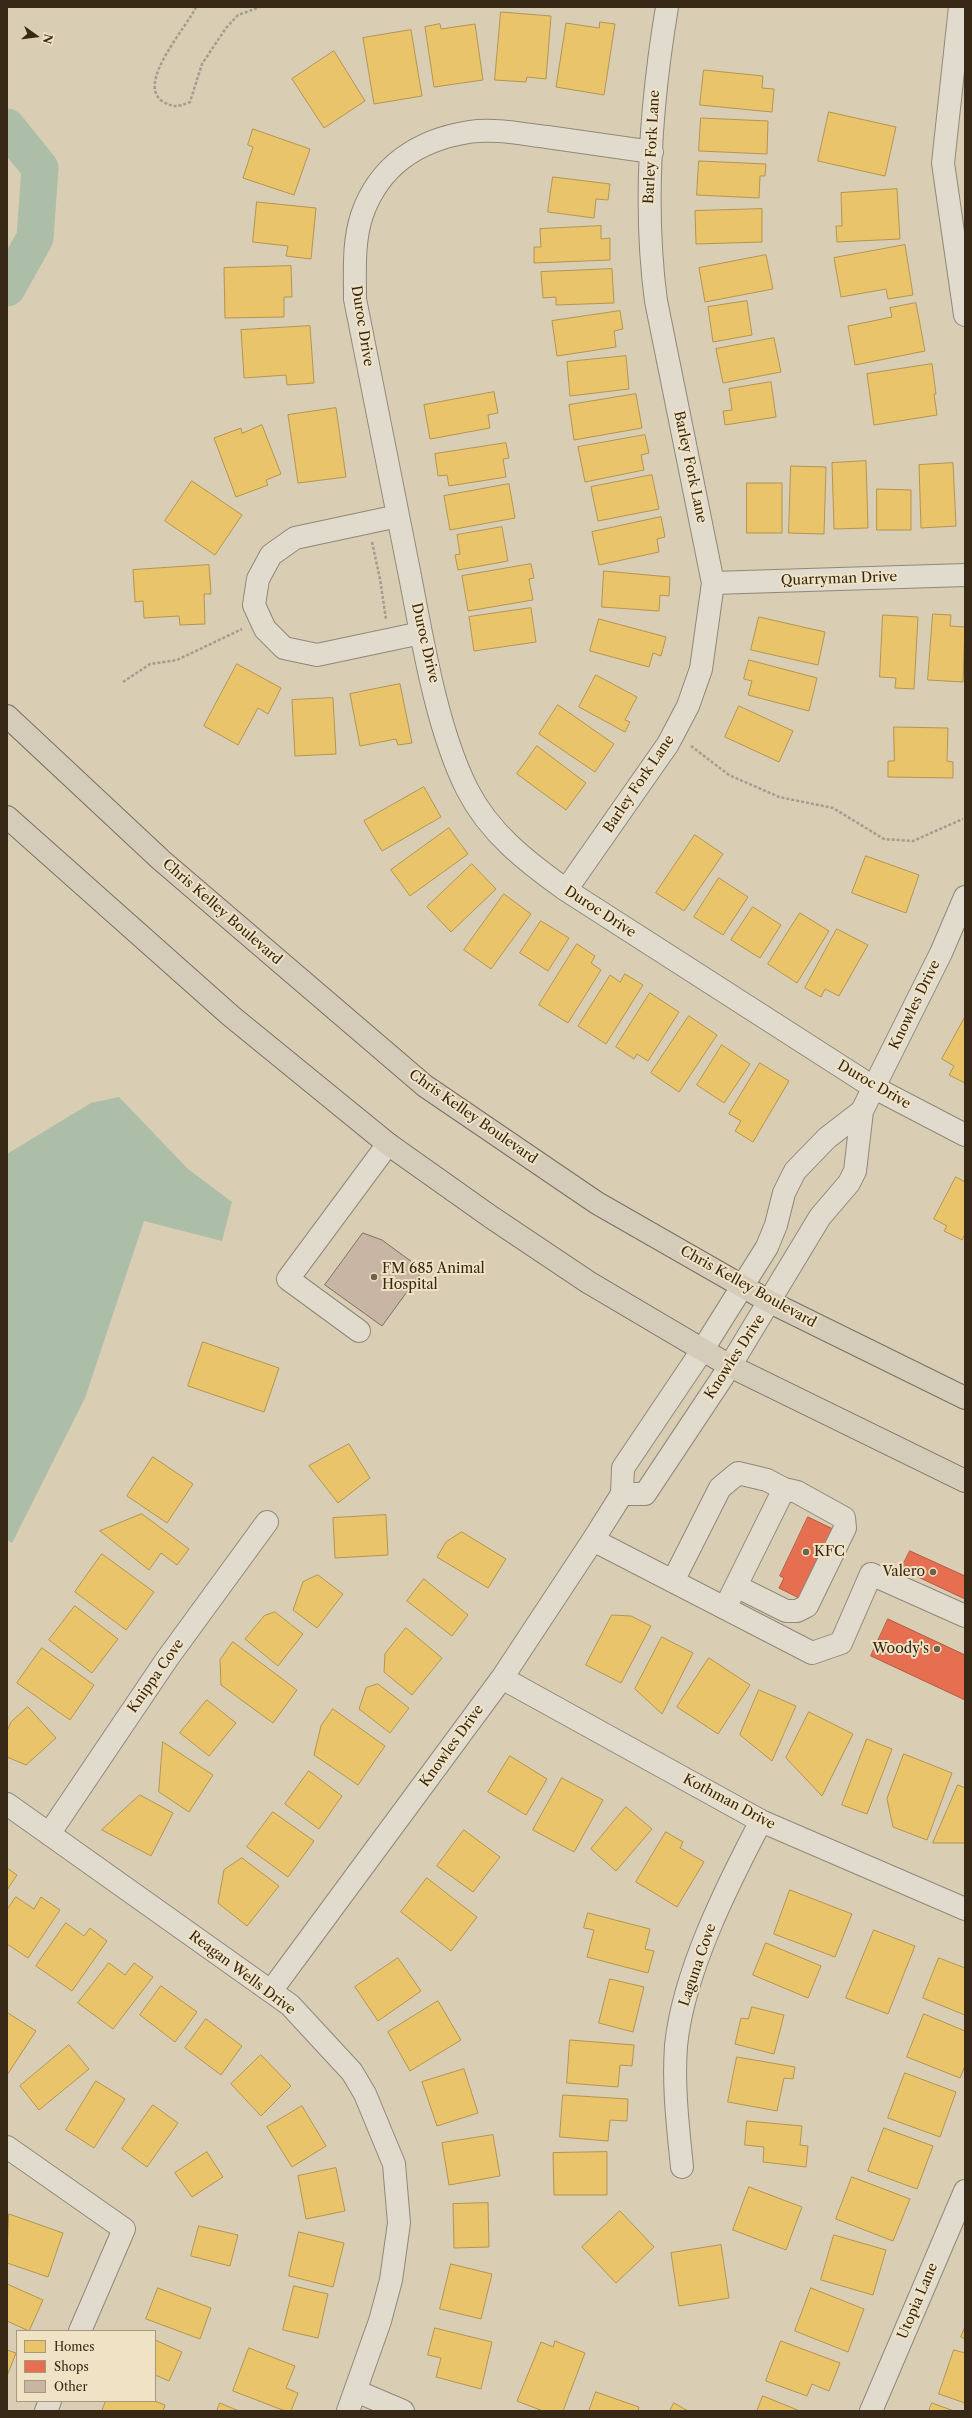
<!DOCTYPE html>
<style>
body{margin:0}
#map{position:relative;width:972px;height:2418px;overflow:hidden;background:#d9cdb4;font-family:"Libre Caslon Text",serif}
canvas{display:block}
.frame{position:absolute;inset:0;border:8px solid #362815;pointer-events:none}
.legend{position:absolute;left:16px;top:2330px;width:140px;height:72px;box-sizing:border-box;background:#f0e2c4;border:1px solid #a6987e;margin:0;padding:5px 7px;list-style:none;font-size:12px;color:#362815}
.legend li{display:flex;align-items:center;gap:8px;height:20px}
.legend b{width:20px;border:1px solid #a6987e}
.north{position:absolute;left:16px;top:16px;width:40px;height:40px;-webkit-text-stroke:3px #f0e2c4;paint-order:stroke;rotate:104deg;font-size:11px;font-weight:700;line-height:16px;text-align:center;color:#362815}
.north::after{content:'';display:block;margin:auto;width:14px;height:18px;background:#362815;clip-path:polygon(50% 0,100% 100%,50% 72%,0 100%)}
</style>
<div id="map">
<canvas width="972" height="2418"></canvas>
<div class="frame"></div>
<ul class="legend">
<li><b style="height:11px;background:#e9c46a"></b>Homes</li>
<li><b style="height:11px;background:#e76f51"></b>Shops</li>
<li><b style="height:11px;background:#c9b5a4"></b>Other</li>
</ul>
<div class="north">N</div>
</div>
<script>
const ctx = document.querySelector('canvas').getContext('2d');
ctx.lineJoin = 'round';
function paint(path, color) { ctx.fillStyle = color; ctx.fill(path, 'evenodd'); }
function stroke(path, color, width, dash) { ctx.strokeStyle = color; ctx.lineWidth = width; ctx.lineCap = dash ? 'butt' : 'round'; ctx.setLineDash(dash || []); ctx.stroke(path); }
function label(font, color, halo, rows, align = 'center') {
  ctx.font = font + ' "Libre Caslon Text",serif'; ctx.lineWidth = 4; ctx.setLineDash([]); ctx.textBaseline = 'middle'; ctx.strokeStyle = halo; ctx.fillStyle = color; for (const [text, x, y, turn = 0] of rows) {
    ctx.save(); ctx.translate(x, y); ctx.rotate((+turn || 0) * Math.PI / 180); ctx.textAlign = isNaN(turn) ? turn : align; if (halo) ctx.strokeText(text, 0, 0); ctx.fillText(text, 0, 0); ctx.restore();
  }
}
const water = new Path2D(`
 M 119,1097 L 188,1169 L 232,1202 L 222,1241 L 144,1221 L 85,1398 L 12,1543 L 7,1540 L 7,1154 L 91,1103 Z`);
const homes = new Path2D(`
 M 501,12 L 551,16 L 546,79 L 527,77 L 526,82 L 495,80 Z
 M 600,22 L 615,24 L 604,95 L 556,87 L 566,23 L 599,28 Z
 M 440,24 L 441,29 L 475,24 L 483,80 L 434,87 L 425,27 Z
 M 411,30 L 422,96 L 374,104 L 363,38 Z
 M 334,51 L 365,101 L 324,128 L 292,79 Z
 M 704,70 L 763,76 L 762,88 L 774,89 L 772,112 L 700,105 Z
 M 829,112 L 896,127 L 885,176 L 818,161 Z
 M 701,118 L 768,121 L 767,154 L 699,151 Z
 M 253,129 L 310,149 L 294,195 L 243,178 L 253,147 L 248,145 Z
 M 699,161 L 766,164 L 765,176 L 760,176 L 759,198 L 697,195 Z
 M 553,177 L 610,184 L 608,200 L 596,199 L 594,218 L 548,212 Z
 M 897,189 L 900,239 L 837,242 L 836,226 L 842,226 L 841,193 Z
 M 257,202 L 316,208 L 311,259 L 286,256 L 288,246 L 253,242 Z
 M 762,209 L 762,242 L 696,244 L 695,211 Z
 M 601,226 L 601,239 L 610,238 L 610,260 L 534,263 L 534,247 L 541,247 L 540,229 Z
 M 905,245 L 913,295 L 888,299 L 886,289 L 841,297 L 834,258 Z
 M 766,255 L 773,289 L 705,302 L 699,268 Z
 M 291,266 L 292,297 L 284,297 L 284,317 L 225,318 L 224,268 Z
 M 612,269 L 614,303 L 556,305 L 556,297 L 543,298 L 541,272 Z
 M 747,301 L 752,335 L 713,342 L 708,307 Z
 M 916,303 L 925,351 L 855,365 L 848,326 L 892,317 L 890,308 Z
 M 620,311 L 623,329 L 614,331 L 616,347 L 557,356 L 552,321 Z
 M 310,326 L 314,383 L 287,385 L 286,375 L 244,378 L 241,330 Z
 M 774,338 L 781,372 L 723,383 L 716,349 Z
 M 626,356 L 629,389 L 570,396 L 567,362 Z
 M 932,364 L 936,394 L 934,394 L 937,415 L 874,425 L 867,374 Z
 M 771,382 L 776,417 L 725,425 L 723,411 L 732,410 L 729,389 Z
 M 494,392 L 498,413 L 488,415 L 490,428 L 430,439 L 424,405 Z
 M 636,394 L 642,428 L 574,440 L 569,405 Z
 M 336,408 L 346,477 L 298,483 L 288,415 Z
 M 262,425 L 281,474 L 266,480 L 268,485 L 236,497 L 214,438 L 241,428 L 242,433 Z
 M 645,435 L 649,453 L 641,455 L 644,470 L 585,482 L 578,447 Z
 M 506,443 L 509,458 L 503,459 L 506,477 L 449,486 L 447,475 L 438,476 L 435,454 Z
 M 866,461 L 868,528 L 834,529 L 832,463 Z
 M 953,463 L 956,526 L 921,528 L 919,465 Z
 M 791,466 L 826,467 L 824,534 L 789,533 Z
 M 652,475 L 659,509 L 598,521 L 591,487 Z
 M 192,481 L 242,515 L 215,555 L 165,521 Z
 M 747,483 L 782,483 L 782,533 L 747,533 Z
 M 509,484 L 515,518 L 450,530 L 444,496 Z
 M 877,489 L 911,490 L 911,530 L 877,530 Z
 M 661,517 L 665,537 L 657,539 L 659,552 L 599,565 L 592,532 Z
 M 502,527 L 508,561 L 458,570 L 455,555 L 460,554 L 457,535 Z
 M 531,564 L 534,578 L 529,579 L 533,600 L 468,611 L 462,576 Z
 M 209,565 L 211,594 L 204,594 L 205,624 L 180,625 L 179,616 L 144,618 L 143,601 L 135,602 L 133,570 Z
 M 604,571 L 670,577 L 669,596 L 660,595 L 659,611 L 602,607 Z
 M 531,608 L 536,642 L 474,651 L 469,617 Z
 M 933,614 L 951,615 L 950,626 L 965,627 L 963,682 L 928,680 Z
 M 883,615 L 918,617 L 914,689 L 895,688 L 896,678 L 880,677 Z
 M 759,617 L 825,632 L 818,665 L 751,650 Z
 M 599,619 L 666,637 L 661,656 L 653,653 L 649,667 L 590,651 Z
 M 749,660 L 817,678 L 809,711 L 748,695 L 752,681 L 744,679 Z
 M 237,664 L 281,688 L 268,714 L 258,708 L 238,745 L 204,726 Z
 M 596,675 L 637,697 L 625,720 L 630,722 L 625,732 L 579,707 Z
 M 400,684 L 412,743 L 398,745 L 396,739 L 360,746 L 350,694 Z
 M 333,698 L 336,754 L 295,756 L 292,700 Z
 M 558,705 L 614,744 L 595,772 L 539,734 Z
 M 739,706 L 793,731 L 779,762 L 725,737 Z
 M 894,727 L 948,728 L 947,761 L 953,762 L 953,778 L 888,777 L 888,761 L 894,761 Z
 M 537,746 L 586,783 L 566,810 L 517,774 Z
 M 424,787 L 441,817 L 382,851 L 364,821 Z
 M 449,828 L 468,854 L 410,896 L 391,870 Z
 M 695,835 L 723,854 L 684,911 L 656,893 Z
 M 866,856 L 919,875 L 906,913 L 852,893 Z
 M 472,864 L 496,889 L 451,932 L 427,907 Z
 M 719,878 L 748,897 L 723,935 L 694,917 Z
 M 504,894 L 531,914 L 491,969 L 464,950 Z
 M 753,907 L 781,925 L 760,958 L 731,940 Z
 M 800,913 L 829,931 L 797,983 L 768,964 Z
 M 541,921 L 569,938 L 548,971 L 520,953 Z
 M 837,929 L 868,945 L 839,996 L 825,989 L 821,997 L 805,988 Z
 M 577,944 L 595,956 L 591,963 L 601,970 L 568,1023 L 539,1005 Z
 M 625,974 L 643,985 L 606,1044 L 578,1026 L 610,975 L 620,982 Z
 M 650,993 L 679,1012 L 648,1061 L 637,1054 L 634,1059 L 616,1047 Z
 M 689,1016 L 717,1035 L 679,1092 L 651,1073 Z
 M 965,1017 L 965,1083 L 949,1075 L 954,1066 L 942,1059 Z
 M 722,1045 L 750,1064 L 724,1103 L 697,1085 Z
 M 760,1063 L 789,1081 L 753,1142 L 735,1131 L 741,1121 L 729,1114 Z
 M 956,1177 L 965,1182 L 965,1234 L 962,1240 L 944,1231 L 947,1226 L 934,1219 Z
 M 203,1342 L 279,1368 L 264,1412 L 188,1386 Z
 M 349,1444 L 370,1478 L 338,1503 L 309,1466 Z
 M 153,1457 L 193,1484 L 167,1523 L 127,1496 Z
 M 142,1514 L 189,1549 L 177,1565 L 161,1553 L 149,1570 L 100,1531 Z
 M 386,1515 L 388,1555 L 335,1558 L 333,1518 Z
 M 462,1532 L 506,1559 L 488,1588 L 437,1557 L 446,1542 Z
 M 102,1554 L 154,1592 L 126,1630 L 75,1592 Z
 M 318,1575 L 343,1594 L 317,1628 L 293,1610 L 303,1582 Z
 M 424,1579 L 468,1615 L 452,1636 L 407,1601 Z
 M 75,1606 L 118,1639 L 92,1673 L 49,1640 Z
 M 275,1612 L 303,1634 L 278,1666 L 245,1639 L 264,1616 Z
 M 612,1615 L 631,1616 L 651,1626 L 621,1683 L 586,1665 Z
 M 406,1628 L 442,1658 L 412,1695 L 384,1672 L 385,1654 Z
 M 662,1637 L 693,1653 L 662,1714 L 635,1689 Z
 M 233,1642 L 297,1690 L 273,1723 L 221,1685 L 220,1660 Z
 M 42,1648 L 94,1685 L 70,1720 L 17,1683 Z
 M 709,1658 L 750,1685 L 718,1734 L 677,1707 Z
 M 378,1684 L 409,1708 L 390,1733 L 359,1709 L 366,1688 Z
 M 759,1690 L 796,1706 L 772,1761 L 740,1735 Z
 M 207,1700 L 236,1723 L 209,1756 L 180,1733 Z
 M 28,1707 L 56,1738 L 26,1765 L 7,1757 L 7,1731 L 11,1722 Z
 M 333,1709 L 385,1746 L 358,1785 L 314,1755 L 321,1726 Z
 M 809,1712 L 853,1734 L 822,1796 L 786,1758 Z
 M 867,1739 L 892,1749 L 867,1814 L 842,1805 Z
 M 163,1742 L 213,1775 L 189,1812 L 159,1792 Z
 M 904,1754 L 952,1773 L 927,1840 L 893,1827 L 887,1799 Z
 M 510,1756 L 547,1779 L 526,1815 L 488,1792 Z
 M 309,1771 L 342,1796 L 319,1829 L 285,1804 Z
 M 562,1778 L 603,1800 L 574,1852 L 533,1830 Z
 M 958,1785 L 965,1788 L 965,1843 L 933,1843 Z
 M 140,1795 L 173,1813 L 151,1856 L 102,1830 Z
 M 626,1807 L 652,1829 L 616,1871 L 591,1849 Z
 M 273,1812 L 314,1841 L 288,1877 L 247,1847 Z
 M 464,1830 L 500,1857 L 473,1892 L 437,1866 Z
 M 666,1832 L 683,1842 L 680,1848 L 704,1862 L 677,1907 L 636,1882 Z
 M 242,1858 L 279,1886 L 247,1926 L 218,1903 L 224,1870 Z
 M 7,1868 L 17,1875 L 7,1890 Z
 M 427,1878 L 477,1917 L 451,1951 L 401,1912 Z
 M 790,1890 L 852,1914 L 835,1957 L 774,1934 Z
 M 16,1897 L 34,1909 L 41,1897 L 60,1910 L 28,1958 L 7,1944 L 7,1910 Z
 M 588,1913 L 650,1929 L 645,1949 L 654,1951 L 648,1973 L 587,1957 L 594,1930 L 584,1928 Z
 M 66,1923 L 84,1936 L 90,1928 L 107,1941 L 72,1991 L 36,1966 Z
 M 874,1930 L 915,1946 L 888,2014 L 846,1998 Z
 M 766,1943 L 821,1966 L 808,1998 L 753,1975 Z
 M 398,1958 L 421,1991 L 378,2021 L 355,1987 Z
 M 939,1958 L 965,1968 L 965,2015 L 923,1998 Z
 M 109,1963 L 125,1975 L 134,1963 L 153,1977 L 113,2029 L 78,2003 Z
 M 610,1979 L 644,1987 L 633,2032 L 599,2023 Z
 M 161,1986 L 197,2012 L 175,2042 L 140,2015 Z
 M 438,2001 L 461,2040 L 410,2071 L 388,2032 Z
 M 752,2007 L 784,2015 L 774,2054 L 735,2044 L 741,2018 L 748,2019 Z
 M 8,2013 L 36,2031 L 7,2075 L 7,2015 Z
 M 924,2014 L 965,2031 L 965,2066 L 960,2078 L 907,2057 Z
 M 206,2019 L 242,2046 L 221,2075 L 185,2048 Z
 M 570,2040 L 634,2045 L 632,2066 L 620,2065 L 618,2087 L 567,2083 Z
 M 69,2045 L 89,2069 L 39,2110 L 20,2086 Z
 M 261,2055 L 291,2086 L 261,2116 L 231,2084 Z
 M 737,2057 L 795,2067 L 793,2079 L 784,2078 L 777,2111 L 728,2102 Z
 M 464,2069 L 478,2113 L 437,2126 L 422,2082 Z
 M 905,2073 L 956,2092 L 940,2137 L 888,2118 Z
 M 96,2081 L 125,2099 L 94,2148 L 66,2130 Z
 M 563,2095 L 628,2099 L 627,2121 L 610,2120 L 608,2141 L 560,2137 Z
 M 153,2105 L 178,2123 L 147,2167 L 122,2149 Z
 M 302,2106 L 326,2146 L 292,2167 L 267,2127 Z
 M 747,2121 L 802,2126 L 800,2145 L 808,2146 L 806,2167 L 763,2162 L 764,2147 L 745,2145 Z
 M 884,2128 L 933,2146 L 917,2189 L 868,2171 Z
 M 493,2135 L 500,2176 L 449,2185 L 442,2143 Z
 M 207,2152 L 223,2177 L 192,2197 L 175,2173 Z
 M 607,2152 L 607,2195 L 554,2195 L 553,2153 Z
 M 336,2168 L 345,2211 L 306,2219 L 298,2176 Z
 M 852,2177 L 910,2199 L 893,2241 L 836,2219 Z
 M 749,2187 L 802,2207 L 786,2250 L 733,2230 Z
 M 488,2203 L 489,2247 L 454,2248 L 453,2204 Z
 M 620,2211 L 654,2247 L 616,2283 L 582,2247 Z
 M 9,2214 L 63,2233 L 48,2277 L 7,2263 Z
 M 199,2226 L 238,2235 L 230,2266 L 191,2256 Z
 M 299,2232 L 344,2243 L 333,2287 L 289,2276 Z
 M 834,2235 L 886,2250 L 873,2295 L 821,2280 Z
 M 721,2245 L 729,2298 L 679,2306 L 671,2253 Z
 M 451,2264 L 492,2274 L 481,2319 L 440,2309 Z
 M 7,2284 L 43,2300 L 29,2331 L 7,2321 Z
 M 294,2286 L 328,2294 L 318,2338 L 283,2330 Z
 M 158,2288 L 211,2308 L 200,2339 L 146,2319 Z
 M 811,2288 L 864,2309 L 848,2352 L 795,2331 Z
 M 965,2327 L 965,2339 L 961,2337 Z
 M 435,2328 L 492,2342 L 481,2389 L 436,2377 L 441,2358 L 428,2355 Z
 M 155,2340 L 182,2352 L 169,2381 L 155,2375 Z
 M 555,2341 L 585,2353 L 563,2411 L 543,2411 L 517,2401 L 541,2342 L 553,2347 Z
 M 781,2341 L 840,2363 L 829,2391 L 812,2384 L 807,2396 L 766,2381 Z
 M 249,2348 L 295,2366 L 286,2388 L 298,2393 L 291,2411 L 285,2411 L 233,2391 Z
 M 7,2350 L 16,2353 L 7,2376 Z
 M 954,2350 L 965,2353 L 965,2403 L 939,2394 Z
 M 596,2392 L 639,2407 L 638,2411 L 589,2411 Z
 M 763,2396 L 800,2411 L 757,2411 Z
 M 106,2401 L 155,2401 L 165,2405 L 163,2411 L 102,2411 Z
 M 220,2403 L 239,2411 L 217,2411 Z
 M 674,2403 L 688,2411 L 670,2411 Z
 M 932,2403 L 954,2411 L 929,2411 Z`);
const shops = new Path2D(`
 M 808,1517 L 833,1529 L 799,1598 L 779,1588 L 784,1578 L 780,1576 Z
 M 910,1551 L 965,1576 L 965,1599 L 901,1569 Z
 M 888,1619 L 965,1655 L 965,1700 L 871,1656 Z`);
const river = new Path2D(`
 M 7,127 L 40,168 L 35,238 L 7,288`);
const building = new Path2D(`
 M 363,1233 L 382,1240 L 423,1270 L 382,1326 L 325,1285 Z`);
const path = new Path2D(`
 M 196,7 C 187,27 136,83 162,101 C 173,108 178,107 190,102 L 202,64 L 226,28 L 238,15 L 260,7
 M 372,542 L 380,579 L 386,619
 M 123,682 L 150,664 L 177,660 L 242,629
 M 691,746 L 729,775 L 779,797 L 833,808 L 884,839 L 913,841 L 963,819`);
const minor = new Path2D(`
 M 960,7 L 943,163 L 965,315
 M 652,152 C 617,147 582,142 547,137 C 522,134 494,128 469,132 C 418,140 379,166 362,215 C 353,242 355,271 355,299 C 374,392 392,484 410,576 C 423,643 437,729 467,789 C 489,833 527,862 566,890 L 873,1087 L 965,1135
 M 398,516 L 295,538 L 271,555 L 258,579 L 254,605 L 265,629 L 284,648 L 317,655 L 421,633
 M 713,583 L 965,575
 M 566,890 L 668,744 L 688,706 L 701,669 L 713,583 L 656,301 C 643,204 651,103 667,7
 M 359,1331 L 288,1279 L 388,1144
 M 622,1494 L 645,1494 L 730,1366 L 820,1217 L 849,1183 L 855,1171 L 862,1111 L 941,953 L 965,897
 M 593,1540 L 812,1653 L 841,1643 L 871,1574 L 965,1616
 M 673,1581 L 720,1488 L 738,1473 L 767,1480 L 784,1489 L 725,1608
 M 736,1586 L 786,1611 L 797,1611 L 807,1606 L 845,1528 L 844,1518 L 797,1492 L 784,1489
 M 502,1678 L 761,1821 L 965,1909
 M 7,1804 L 290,2005 L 352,2072 L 365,2094 L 394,2164 L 399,2223 L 391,2280 L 380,2321 L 348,2411
 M 49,1834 L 167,1659 L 267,1522
 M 271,1991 L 502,1678 L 593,1540 L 622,1494 L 623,1468 L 703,1349 L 767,1247 L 776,1225 L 784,1193 L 795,1171 L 827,1138 L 862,1111
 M 7,2147 L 124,2229 L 80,2331
 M 682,2167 C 678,2127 673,2087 676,2046 C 683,1973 727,1886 761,1821
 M 356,2391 L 403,2411
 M 46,2411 L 50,2401
 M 871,2411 L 965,2191`);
const major = new Path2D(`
 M 7,716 L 161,860 L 425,1086 L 597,1203 L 770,1302 L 965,1398
 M 7,817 L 231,1016 L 388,1144 L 491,1217 L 588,1282 L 730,1366 L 965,1481`);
const markers = [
 [374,1277,4,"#6f624d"],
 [806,1552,4,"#6f624d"],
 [933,1572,4,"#6f624d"],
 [937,1649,4,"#6f624d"]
];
const streetNames = [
 ["Barley Fork Lane",652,147,-87],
 ["Duroc Drive",362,326,81],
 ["Barley Fork Lane",690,467,78],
 ["Quarryman Drive",839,579,-2],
 ["Duroc Drive",425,643,77],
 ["Barley Fork Lane",639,784,-56],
 ["Chris Kelley Boulevard",222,912,41],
 ["Duroc Drive",600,912,33],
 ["Knowles Drive",915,1005,-64],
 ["Duroc Drive",874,1085,30],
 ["Chris Kelley Boulevard",473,1117,35],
 ["Chris Kelley Boulevard",748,1287,29],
 ["Knowles Drive",735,1357,-57],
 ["Knippa Cove",156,1676,-55],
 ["Knowles Drive",452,1746,-54],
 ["Kothman Drive",729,1802,28],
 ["Laguna Cove",698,1965,-71],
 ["Reagan Wells Drive",242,1973,37],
 ["Utopia Lane",918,2301,-67]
];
const poiNames = [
 ["FM 685 Animal",382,1269],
 ["Hospital",382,1285],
 ["KFC",814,1552],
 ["Valero",925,1572,"right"],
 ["Woody's",929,1649,"right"]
];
paint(water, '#acbea8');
paint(homes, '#e9c46a');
stroke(homes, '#b39550', 1);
paint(shops, '#e76f51');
stroke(shops, '#b25a3f', 1);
stroke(river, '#acbea8', 37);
paint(building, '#c9b5a4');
stroke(building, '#797163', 1);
stroke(minor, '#908878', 24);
stroke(major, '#797163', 24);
stroke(path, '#a39d91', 2.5, [3, 2]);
stroke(minor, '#e1dbce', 22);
stroke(major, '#d5cbb9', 22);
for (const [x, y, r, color] of markers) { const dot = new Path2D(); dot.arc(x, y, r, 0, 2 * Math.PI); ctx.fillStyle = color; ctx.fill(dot); stroke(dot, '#f0e2c4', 1.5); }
label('14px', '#362815', '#f0e2c4', streetNames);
label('14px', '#362815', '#f0e2c4', poiNames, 'left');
</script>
